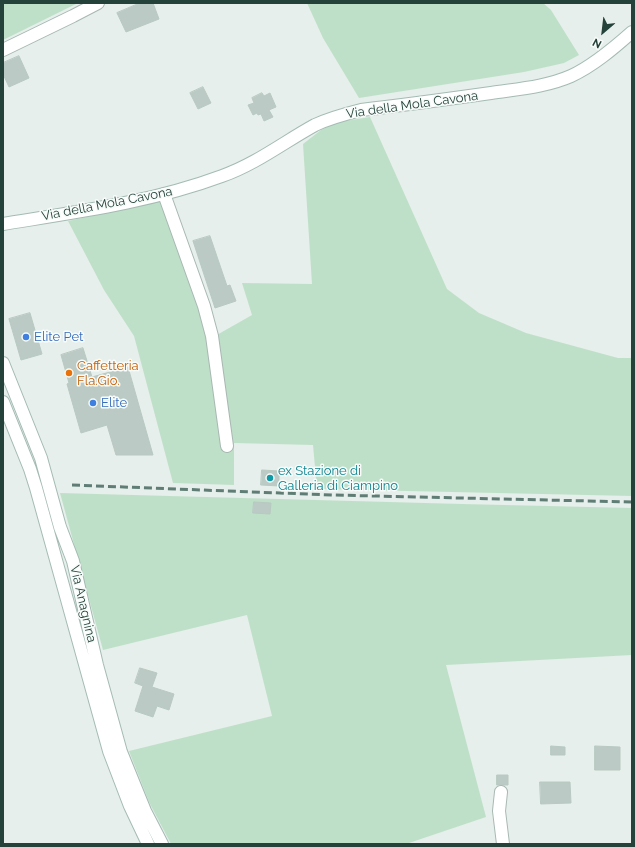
<!DOCTYPE html>
<style>
body{margin:0}
#map{position:relative;width:635px;height:847px;overflow:hidden;background:#e6efeb;font-family:Raleway,sans-serif}
canvas{display:block}
.frame{position:absolute;inset:0;border:4px solid #24423a;pointer-events:none}
.north{position:absolute;left:583px;top:12px;width:40px;height:40px;-webkit-text-stroke:3px #f7fbf9;paint-order:stroke;rotate:208deg;font-size:11px;font-weight:700;line-height:16px;text-align:center;color:#24423a}
.north::after{content:'';display:block;margin:auto;width:14px;height:18px;background:#24423a;clip-path:polygon(50% 0,100% 100%,50% 72%,0 100%)}
</style>
<div id="map">
<canvas width="635" height="847"></canvas>
<div class="frame"></div>
<div class="north">N</div>
</div>
<script>
const ctx = document.querySelector('canvas').getContext('2d');
ctx.lineJoin = 'round';
function paint(path, color) { ctx.fillStyle = color; ctx.fill(path, 'evenodd'); }
function stroke(path, color, width, dash) { ctx.strokeStyle = color; ctx.lineWidth = width; ctx.lineCap = dash ? 'butt' : 'round'; ctx.setLineDash(dash || []); ctx.stroke(path); }
function label(font, color, halo, rows, align = 'center') {
  ctx.font = font + ' Raleway,sans-serif'; ctx.lineWidth = 3; ctx.setLineDash([]); ctx.textBaseline = 'middle'; ctx.strokeStyle = halo; ctx.fillStyle = color; for (const [text, x, y, turn = 0] of rows) {
    ctx.save(); ctx.translate(x, y); ctx.rotate((+turn || 0) * Math.PI / 180); ctx.textAlign = isNaN(turn) ? turn : align; if (halo) ctx.strokeText(text, 0, 0); ctx.fillText(text, 0, 0); ctx.restore();
  }
}
const green = new Path2D(`
 M 3,3 L 78,3 L 3,40 Z
 M 307,3 L 543,3 L 551,10 L 579,55 L 564,63 L 524,72 L 359,98 L 323,38 Z
 M 370,117 L 447,289 L 479,313 L 526,333 L 618,358 L 632,358 L 632,496 L 317,489 L 313,445 L 234,443 L 234,485 L 173,483 L 134,336 L 104,290 L 68,221 L 160,201 L 198,302 L 208,340 L 252,315 L 242,283 L 312,284 L 303,144 L 321,130 L 338,122 Z
 M 60,493 L 462,504 L 632,508 L 632,655 L 446,665 L 486,817 L 406,844 L 171,844 L 149,802 L 129,751 L 272,716 L 247,615 L 103,650 Z`);
const building = new Path2D(`
 M 140,3 L 153,3 L 159,19 L 126,32 L 117,13 Z
 M 19,56 L 29,78 L 9,87 L 3,74 L 3,63 Z
 M 203,87 L 211,103 L 198,109 L 190,93 Z
 M 262,93 L 264,96 L 270,93 L 276,107 L 269,110 L 273,117 L 264,121 L 261,114 L 258,115 L 257,113 L 253,115 L 248,105 L 254,103 L 252,98 Z
 M 210,236 L 227,286 L 230,285 L 236,301 L 215,308 L 193,241 Z
 M 30,313 L 42,354 L 21,360 L 9,319 Z
 M 83,348 L 92,377 L 128,367 L 153,455 L 116,455 L 107,425 L 81,433 L 67,384 L 69,383 L 61,355 Z
 M 262,470 L 279,471 L 279,486 L 261,485 Z
 M 254,502 L 271,503 L 270,514 L 253,513 Z
 M 140,668 L 157,673 L 152,687 L 174,694 L 169,710 L 157,706 L 153,717 L 135,711 L 143,686 L 135,683 Z
 M 551,746 L 565,747 L 565,755 L 551,755 Z
 M 595,746 L 620,747 L 620,770 L 595,770 Z
 M 497,775 L 508,775 L 508,785 L 497,785 Z
 M 540,782 L 570,782 L 571,803 L 541,804 Z`);
const minor = new Path2D(`
 M 3,50 L 73,16 L 98,3
 M 164,194 L 204,306 L 212,336 L 227,446
 M 501,792 L 499,811 L 503,844`);
const secondary = new Path2D(`
 M 3,224 C 77,212 152,202 222,176 C 256,164 284,142 315,125 C 330,118 345,114 361,110 C 405,105 448,99 491,93 C 517,89 546,87 571,76 C 593,66 614,48 632,32
 M 3,363 L 41,458 L 60,527 L 73,561 L 97,665 L 121,752 L 145,811 L 162,844
 M 3,402 L 30,469 L 36,488 L 109,751 L 130,806 L 148,844`);
const rail = new Path2D(`
 M 72,485 L 332,495 L 632,502`);
const markers = [
 [26,337,4,"#3f7fe0"],
 [69,373,4,"#e8710a"],
 [93,403,4,"#3f7fe0"],
 [270,478,4,"#0f9aa8"]
];
const streetNames = [
 ["Via della Mola Cavona",412,105,-8],
 ["Via della Mola Cavona",107,204,-11],
 ["Via Anagnina",83,604,77]
];
const shopNames = [
 ["Elite Pet",34,337],
 ["Elite",101,403]
];
const foodNames = [
 ["Caffetteria",77,366],
 ["Fla.Gio.",77,381]
];
const cultureNames = [
 ["ex Stazione di",278,471],
 ["Galleria di Ciampino",278,486]
];
paint(green, '#bfe0c8');
paint(building, '#bbcac4');
stroke(building, '#b8c9c2', 1);
stroke(minor, '#a8b8b2', 14);
stroke(secondary, '#a4bbb3', 14);
stroke(minor, '#fff', 12);
stroke(secondary, '#fff', 12);
stroke(rail, '#5f7d75', 3, [8, 4]);
for (const [x, y, r, color] of markers) { const dot = new Path2D(); dot.arc(x, y, r, 0, 2 * Math.PI); ctx.fillStyle = color; ctx.fill(dot); stroke(dot, '#f7fbf9', 1.5); }
label('13px', '#24423a', '#f7fbf9', streetNames);
label('13px', '#366cbe', '#f7fbf9', shopNames, 'left');
label('13px', '#c56008', '#f7fbf9', foodNames, 'left');
label('13px', '#0d838f', '#f7fbf9', cultureNames, 'left');
</script>
